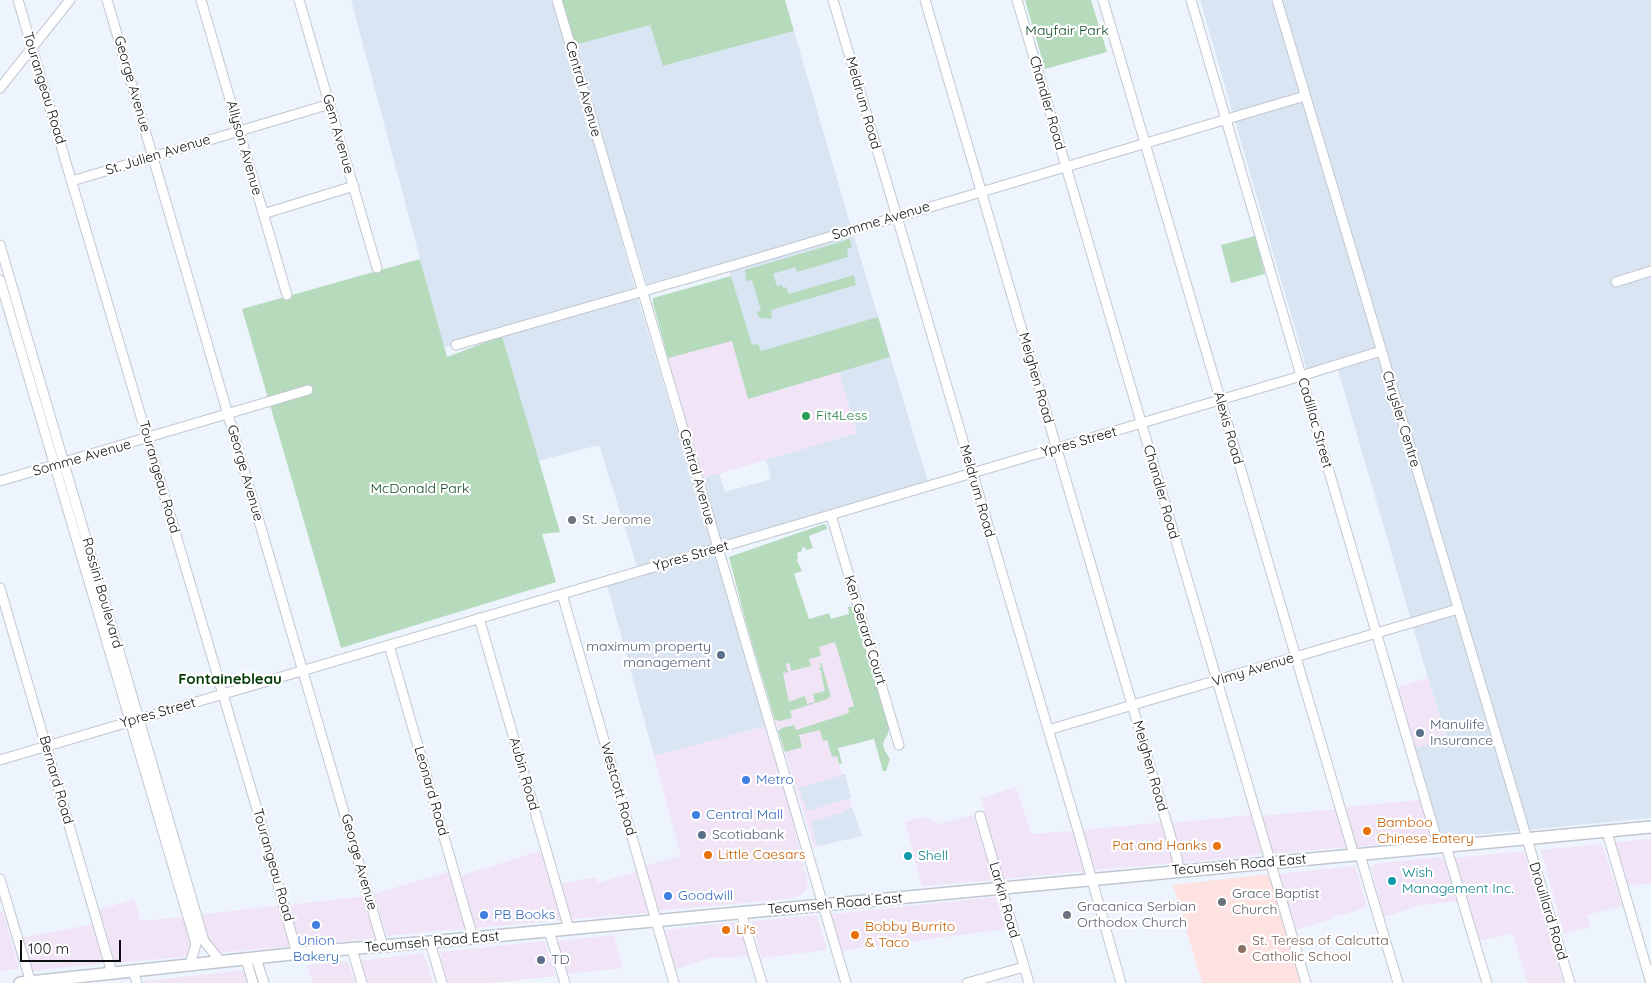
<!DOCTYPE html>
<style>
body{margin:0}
#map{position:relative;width:1651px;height:983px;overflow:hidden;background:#edf4fd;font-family:Quicksand,sans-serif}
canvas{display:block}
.scale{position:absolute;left:20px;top:940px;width:101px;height:22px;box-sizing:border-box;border:2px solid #0e1113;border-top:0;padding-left:6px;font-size:15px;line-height:18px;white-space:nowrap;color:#0e1113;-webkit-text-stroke:4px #fff;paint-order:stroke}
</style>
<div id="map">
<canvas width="1651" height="983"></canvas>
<div class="scale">100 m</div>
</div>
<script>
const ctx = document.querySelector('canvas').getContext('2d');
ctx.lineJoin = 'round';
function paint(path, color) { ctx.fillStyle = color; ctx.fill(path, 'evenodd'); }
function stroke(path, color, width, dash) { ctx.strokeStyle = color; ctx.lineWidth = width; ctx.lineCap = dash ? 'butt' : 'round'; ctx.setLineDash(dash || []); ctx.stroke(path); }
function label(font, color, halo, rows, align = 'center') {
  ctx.font = font + ' Quicksand,sans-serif'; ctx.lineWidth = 4.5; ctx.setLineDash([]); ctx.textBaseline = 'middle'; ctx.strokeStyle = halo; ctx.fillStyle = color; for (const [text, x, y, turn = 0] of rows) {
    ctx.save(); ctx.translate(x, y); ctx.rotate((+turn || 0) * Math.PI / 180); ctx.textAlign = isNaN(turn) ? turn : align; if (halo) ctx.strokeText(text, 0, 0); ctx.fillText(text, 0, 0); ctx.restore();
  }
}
const commercial = new Path2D(`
 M 748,332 L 766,394 L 839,372 L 857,433 L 702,479 L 666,355 Z
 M 839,639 L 860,709 L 827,721 L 842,774 L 845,774 L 851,798 L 849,799 L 862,836 L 814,847 L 758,662 Z
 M 1428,678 L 1447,739 L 1415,748 L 1396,688 Z
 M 766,726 L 784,786 L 808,883 L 806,891 L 796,898 L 656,911 L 644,866 L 681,856 L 654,756 Z
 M 1016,787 L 1031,834 L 1074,831 L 1085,871 L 1003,879 L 981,798 Z
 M 1421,800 L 1432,839 L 1356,847 L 1344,807 Z
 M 1336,809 L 1347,847 L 1271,854 L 1260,816 Z
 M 973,815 L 994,880 L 922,886 L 905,822 L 924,817 L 939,824 Z
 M 1251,815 L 1262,854 L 1183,863 L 1170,823 Z
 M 1164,822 L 1175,863 L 1094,870 L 1083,830 Z
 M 1651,839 L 1651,884 L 1628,885 L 1615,842 Z
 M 1602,844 L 1622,906 L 1587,915 L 1591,927 L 1564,934 L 1541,850 Z
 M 540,851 L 563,920 L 476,928 L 460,876 Z
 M 1524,851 L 1540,899 L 1563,983 L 1527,983 L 1513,933 L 1479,941 L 1455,858 Z
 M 1441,857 L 1446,863 L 1456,901 L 1422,905 L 1384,917 L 1371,868 L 1374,864 Z
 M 1355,866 L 1367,907 L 1338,916 L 1337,913 L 1332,919 L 1295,930 L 1278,874 Z
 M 451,871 L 468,928 L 387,936 L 374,894 Z
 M 639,871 L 649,913 L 571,919 L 561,884 L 596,877 L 599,883 Z
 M 365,896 L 377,938 L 300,945 L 288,905 Z
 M 996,897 L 1005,929 L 840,951 L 832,914 Z
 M 134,899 L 141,921 L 184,917 L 195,956 L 115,963 L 99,910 Z
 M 280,905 L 292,946 L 217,953 L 208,943 L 199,915 Z
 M 0,912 L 3,912 L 19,969 L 0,971 Z
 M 817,915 L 827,950 L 761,958 L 752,921 Z
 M 737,922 L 749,956 L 710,958 L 676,969 L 665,930 Z
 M 94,924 L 105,963 L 32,971 L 21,938 Z
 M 614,935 L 623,968 L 565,974 L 557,941 Z
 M 544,941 L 556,976 L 490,983 L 447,983 L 440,952 Z
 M 423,953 L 433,983 L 367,983 L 361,961 Z
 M 348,961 L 355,983 L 313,983 L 307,965 Z
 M 245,970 L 248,983 L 145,983 L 144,981 Z`);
const built = new Path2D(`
 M 351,0 L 553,0 L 596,148 L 635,289 L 444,348 Z
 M 1200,0 L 1651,0 L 1651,818 L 1441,838 L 1415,748 L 1447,738 L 1428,678 L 1338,370 L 1309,377 Z
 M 650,24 L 664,66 L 794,31 L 851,227 L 647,284 L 574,45 Z
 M 853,233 L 928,482 L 730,541 L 727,541 L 721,539 L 702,479 L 719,473 L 725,492 L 771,479 L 766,460 L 857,433 L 839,372 L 766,394 L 729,270 Z
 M 637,296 L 766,726 L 654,756 L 607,584 L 639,573 L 599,445 L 538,461 L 502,336 Z
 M 845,774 L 851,798 L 807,811 L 799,788 Z
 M 852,808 L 862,836 L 817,846 L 811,822 L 845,812 L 845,810 Z`);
const education = new Path2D(`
 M 1270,874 L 1301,983 L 1202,983 L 1173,885 Z`);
const green = new Path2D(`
 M 561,0 L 785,0 L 794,31 L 663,66 L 650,25 L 574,45 Z
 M 1025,0 L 1091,0 L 1107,52 L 1045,69 Z
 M 1255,236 L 1265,274 L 1231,283 L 1221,245 Z
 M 849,238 L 852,247 L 847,249 L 848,257 L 797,272 L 795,267 L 773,274 L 777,286 L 782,285 L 783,288 L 786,287 L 789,294 L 854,275 L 856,285 L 771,310 L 772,316 L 771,319 L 760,318 L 756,312 L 761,311 L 752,280 L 746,281 L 745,270 L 844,241 Z
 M 420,259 L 447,357 L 502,336 L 560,532 L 542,534 L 556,582 L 341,648 L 242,309 Z
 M 731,276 L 752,345 L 758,344 L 761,351 L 878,317 L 890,357 L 748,399 L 732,341 L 668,358 L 653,303 L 653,298 Z
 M 824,524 L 826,525 L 827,529 L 809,536 L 813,548 L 806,550 L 805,547 L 802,548 L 802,551 L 797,553 L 798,559 L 797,560 L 802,571 L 794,574 L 809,619 L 829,613 L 831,619 L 849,614 L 848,607 L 854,606 L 889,727 C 888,744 876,738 890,759 L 886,771 L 883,771 L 874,739 L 838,748 L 842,763 L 839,764 L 837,756 L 832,757 L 827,740 L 823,741 L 820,730 L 799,735 L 802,747 L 785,752 L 778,731 L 782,728 L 794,725 L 796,730 L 849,713 L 848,708 L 854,706 L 835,642 L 819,647 L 821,656 L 809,659 L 811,666 L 791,671 L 790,663 L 786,664 L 787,670 L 789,672 L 783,673 L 789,702 L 805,696 L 807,704 L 815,702 L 813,694 L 825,691 L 821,673 L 822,673 L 821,670 L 819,670 L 819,668 L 821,667 L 820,663 L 821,662 L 831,697 L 828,697 L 828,699 L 790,711 L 792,718 L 780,721 L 775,720 L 747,626 L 729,557 Z`);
const minor = new Path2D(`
 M 18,0 L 261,823 L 297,954
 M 107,0 L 383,946
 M 201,0 L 287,295
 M 299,0 L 377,268
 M 557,0 L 846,983
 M 833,0 L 1079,834 L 1121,983
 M 925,0 L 1177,858 L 1179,871
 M 1017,0 L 1306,983
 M 1103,0 L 1354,855
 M 1191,0 L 1439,847
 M 1277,0 L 1570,983
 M 0,88 L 70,0
 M 72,181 L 330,104
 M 263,214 L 354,186
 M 0,245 L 204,941 L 221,962
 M 0,280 L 196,944 L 190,965
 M 1616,282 L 1651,271
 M 456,345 L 738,264 L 1305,96
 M 0,481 L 308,390
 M 831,515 L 899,745
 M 0,588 L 112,973
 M 562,594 L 674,983
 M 479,618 L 569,929
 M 389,645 L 473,938
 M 1048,730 L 1458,609
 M 0,760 L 1301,376 L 1381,351
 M 980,816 L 1029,983
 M 1607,832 L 1651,983
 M 1446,846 L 1487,983
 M 1360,855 L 1398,983
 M 0,879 L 31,983
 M 741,913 L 762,983
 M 549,931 L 565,983
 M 430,942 L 442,983
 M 352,949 L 362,983
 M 256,958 L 264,983
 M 246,959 L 253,983
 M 133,971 L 137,983
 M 967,983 L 1024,967`);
const major = new Path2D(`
 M 20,983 L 310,952 L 430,942 L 1651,827`);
const markers = [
 [806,416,5,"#2e9e5b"],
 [572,520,5,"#6b7280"],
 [721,655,5,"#5c6f8a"],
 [1420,733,5,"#5c6f8a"],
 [746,780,5,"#3f7fe0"],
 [696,815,5,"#3f7fe0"],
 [1367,831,5,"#e8710a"],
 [702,835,5,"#5c6f8a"],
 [1217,846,5,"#e8710a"],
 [708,855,5,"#e8710a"],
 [908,856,5,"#0f9aa8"],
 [1392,881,5,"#0f9aa8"],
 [668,896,5,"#3f7fe0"],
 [1222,902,5,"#6b7280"],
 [484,915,5,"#3f7fe0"],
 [1067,915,5,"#6b7280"],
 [316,925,5,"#3f7fe0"],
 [726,930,5,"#e8710a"],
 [855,935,5,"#e8710a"],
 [1242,949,5,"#8d6e63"],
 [541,960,5,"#5c6f8a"]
];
const parkNames = [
 ["Mayfair Park",1067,31],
 ["McDonald Park",420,489]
];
const streetNames = [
 ["George Avenue",132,84,74],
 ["Tourangeau Road",44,88,73],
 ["Central Avenue",583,89,74],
 ["Meldrum Road",863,103,74],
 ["Chandler Road",1047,103,74],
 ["Gem Avenue",338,134,74],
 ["Allyson Avenue",244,148,74],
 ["St. Julien Avenue",158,155,-17],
 ["Somme Avenue",881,221,-17],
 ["Meighen Road",1036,378,74],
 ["Chrysler Centre",1401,419,73],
 ["Cadillac Street",1315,423,74],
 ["Alexis Road",1228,428,74],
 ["Ypres Street",1079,442,-16],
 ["Somme Avenue",82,458,-16],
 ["George Avenue",245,473,74],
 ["Tourangeau Road",159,477,74],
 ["Central Avenue",697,477,74],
 ["Meldrum Road",977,491,74],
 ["Chandler Road",1161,492,74],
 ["Ypres Street",691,556,-16],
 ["Rossini Boulevard",102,593,74],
 ["Ken Gerard Court",865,630,73],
 ["Vimy Avenue",1253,670,-17],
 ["Ypres Street",158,713,-16],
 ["Meighen Road",1150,766,74],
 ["Aubin Road",524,774,74],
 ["Bernard Road",56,780,74],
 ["Westcott Road",618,789,74],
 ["Leonard Road",431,791,74],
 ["George Avenue",359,862,74],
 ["Tourangeau Road",273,865,74],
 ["Tecumseh Road East",1239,865,-5],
 ["Larkin Road",1004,900,74],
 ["Tecumseh Road East",835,904,-5],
 ["Drouillard Road",1548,911,73],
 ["Tecumseh Road East",432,942,-5]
];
const leisureNames = [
 ["Fit4Less",816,416]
];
const worshipNames = [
 ["St. Jerome",582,520],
 ["Grace Baptist",1232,894],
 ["Church",1232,910],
 ["Gracanica Serbian",1077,907],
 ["Orthodox Church",1077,923]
];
const serviceNames = [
 ["maximum property",711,647,"right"],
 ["management",711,663,"right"],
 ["Manulife",1430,725],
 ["Insurance",1430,741],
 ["Scotiabank",712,835],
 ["TD",551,960]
];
const shopNames = [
 ["Metro",756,780],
 ["Central Mall",706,815],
 ["Goodwill",678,896],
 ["PB Books",494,915],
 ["Union",316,941,"center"],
 ["Bakery",316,957,"center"]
];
const foodNames = [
 ["Bamboo",1377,823],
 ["Chinese Eatery",1377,839],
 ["Pat and Hanks",1207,846,"right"],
 ["Little Caesars",718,855],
 ["Bobby Burrito",865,927],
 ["& Taco",865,943],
 ["Li's",736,930]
];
const cultureNames = [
 ["Shell",918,856],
 ["Wish",1402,873],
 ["Management Inc.",1402,889]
];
const educationNames = [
 ["St. Teresa of Calcutta",1252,941],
 ["Catholic School",1252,957]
];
const neighbourhoodNames = [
 ["Fontainebleau",230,679]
];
paint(commercial, '#f2e4f7');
paint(built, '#dae5f4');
paint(education, '#fde2e1');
paint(green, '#b5dbbc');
stroke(minor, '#c0c7d0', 11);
stroke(major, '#c0c7d0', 14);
stroke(minor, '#fff', 9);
stroke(major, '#fff', 11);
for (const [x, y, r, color] of markers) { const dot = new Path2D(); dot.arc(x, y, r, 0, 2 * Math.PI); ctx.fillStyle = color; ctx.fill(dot); stroke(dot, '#fff', 2); }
label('14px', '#134b25', '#fff', parkNames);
label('14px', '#0e1113', '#fff', streetNames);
label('14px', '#27864d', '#fff', leisureNames, 'left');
label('14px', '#5b616d', '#fff', worshipNames, 'left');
label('14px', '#4e5e75', '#fff', serviceNames, 'left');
label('14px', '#366cbe', '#fff', shopNames, 'left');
label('14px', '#c56008', '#fff', foodNames, 'left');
label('14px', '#0d838f', '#fff', cultureNames, 'left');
label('14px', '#785e54', '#fff', educationNames, 'left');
label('bold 15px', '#003a03', '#fff', neighbourhoodNames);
</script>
